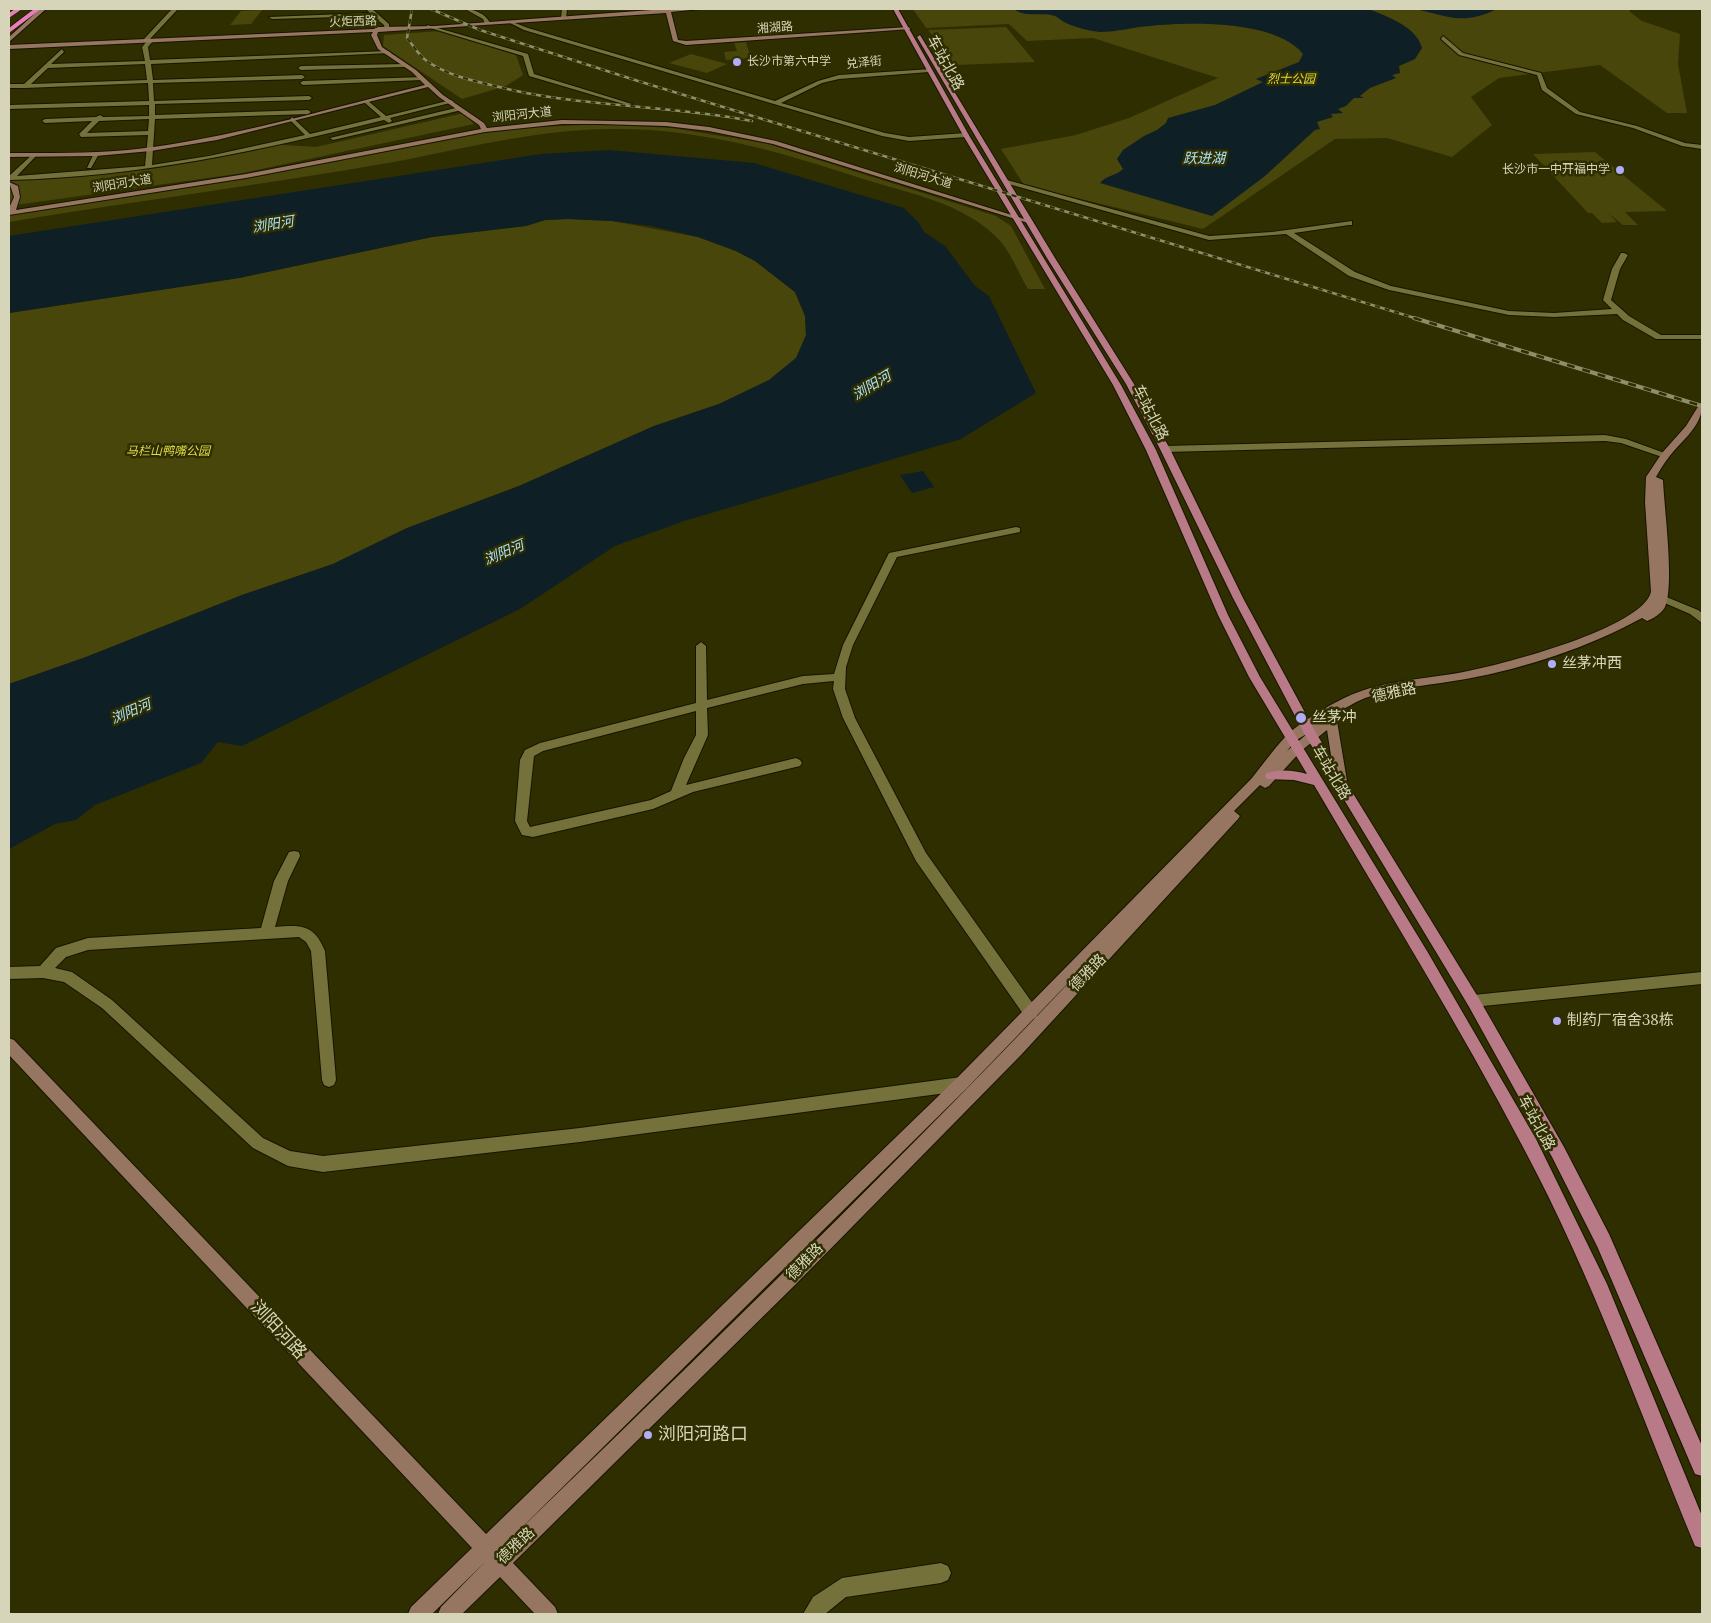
<!DOCTYPE html>
<meta charset="utf-8">
<style>
body{margin:0}
#map{position:relative;width:1711px;height:1623px;overflow:hidden;background:#2f2e01;font-family:Lora,serif}
canvas{display:block}
.frame{position:absolute;inset:0;border:10px solid #d6d5b9;pointer-events:none}
</style>
<div id="map">
<canvas width="1711" height="1623"></canvas>
<div class="frame"></div>
</div>
<script>
const ctx = document.querySelector('canvas').getContext('2d');
ctx.lineJoin = 'round';
function paint(path, color) { ctx.fillStyle = color; ctx.fill(path, 'evenodd'); }
function stroke(path, color, width, dash) { ctx.strokeStyle = color; ctx.lineWidth = width; ctx.lineCap = dash ? 'butt' : 'round'; ctx.setLineDash(dash || []); ctx.stroke(path); }
function label(font, color, halo, rows, align = 'center') {
  ctx.font = font + ' Lora,"Noto Sans SC",serif'; ctx.lineWidth = 5; ctx.setLineDash([]); ctx.textBaseline = 'middle'; ctx.strokeStyle = halo; ctx.fillStyle = color; for (const [text, x, y, turn = 0] of rows) {
    ctx.save(); ctx.translate(x, y); ctx.rotate((+turn || 0) * Math.PI / 180); ctx.textAlign = isNaN(turn) ? turn : align; if (halo) ctx.strokeText(text, 0, 0); ctx.fillText(text, 0, 0); ctx.restore();
  }
}
const green = new Path2D(`
 M 913,9 L 1632,9 L 1629,11 L 1642,21 L 1680,34 L 1678,64 L 1687,113 L 1667,113 L 1600,65 L 1499,78 L 1471,97 L 1492,125 L 1452,157 L 1387,138 L 1335,139 L 1203,229 L 1024,185 L 1001,149 L 1076,135 L 1129,118 L 1218,78 L 1093,38 L 1027,41 L 1009,24 L 926,28 Z
 M 262,10 L 251,24 L 230,25 L 241,11 Z
 M 1006,27 L 1035,62 L 955,65 L 928,30 Z
 M 440,31 L 516,55 L 523,75 L 506,86 L 462,99 L 383,46 L 384,35 Z
 M 746,42 L 751,58 L 726,60 L 724,52 L 737,51 L 734,43 Z
 M 691,54 L 727,64 L 707,73 L 669,63 Z
 M 464,113 L 474,124 L 243,173 L 9,206 L 9,180 L 113,172 L 269,144 L 316,147 Z
 M 601,124 L 672,128 L 765,143 L 996,216 L 1011,226 L 1045,289 L 1028,289 C 1019,274 1012,255 1001,242 C 967,203 907,193 860,178 C 781,152 702,129 618,129 C 539,128 464,149 388,163 C 262,185 135,201 9,222 L 9,214 L 244,179 L 484,132 L 521,128 Z
 M 1595,152 L 1667,211 L 1625,212 L 1638,225 L 1623,225 L 1608,213 L 1617,222 L 1602,223 L 1592,213 L 1588,213 L 1533,154 Z
 M 568,219 L 612,221 L 698,237 L 736,251 L 755,261 L 795,292 L 805,316 L 806,336 L 796,358 L 769,380 L 719,404 L 654,426 L 519,486 L 407,528 L 333,564 L 242,595 L 86,657 L 9,684 L 9,313 L 239,278 L 432,237 L 526,226 L 545,220 Z`);
const water = new Path2D(`
 M 1014,9 L 1368,9 C 1387,16 1417,27 1422,48 L 1415,59 L 1399,66 L 1400,73 L 1392,75 L 1396,78 L 1370,88 L 1360,96 L 1364,98 L 1354,98 L 1346,106 L 1338,109 L 1343,113 L 1331,114 L 1333,117 L 1317,122 L 1320,129 L 1315,130 L 1265,176 L 1212,216 L 1100,183 C 1106,175 1116,176 1123,169 L 1117,159 L 1123,150 L 1144,136 L 1157,130 L 1166,123 L 1168,118 L 1215,105 L 1263,82 L 1256,79 L 1299,62 L 1303,54 C 1276,20 1190,22 1150,26 C 1134,27 1117,32 1100,32 C 1090,31 1073,27 1064,22 C 1059,19 1057,16 1051,15 C 1040,13 1022,17 1014,9 Z
 M 1414,9 L 1497,9 C 1461,26 1450,16 1414,9 Z
 M 609,150 L 754,163 L 904,208 L 918,222 L 924,232 L 945,246 L 975,286 L 989,296 L 1036,393 L 961,439 L 684,521 L 615,546 L 520,609 L 242,746 L 218,742 L 201,763 L 95,805 L 76,820 L 55,824 L 9,849 L 9,684 L 86,657 L 242,595 L 333,564 L 407,528 L 519,486 L 654,426 L 719,404 L 769,380 L 796,358 L 806,335 L 805,316 L 795,292 L 755,261 L 736,251 L 698,237 L 651,226 L 612,221 L 568,219 L 545,220 L 526,226 L 432,237 L 239,278 L 9,313 L 9,236 L 541,154 Z
 M 923,471 L 934,487 L 912,493 L 900,475 Z`);
const street = new Path2D(`
 M 172,9 L 178,9 L 150,39 L 153,41 L 148,47 L 150,60 L 388,51 L 391,53 L 151,64 L 153,80 L 302,75 L 305,77 L 302,79 L 153,83 L 154,101 L 309,96 L 312,98 L 309,100 L 155,104 L 155,115 L 308,110 L 311,112 L 308,114 L 155,119 L 152,165 L 209,156 L 305,135 L 290,120 L 292,117 L 310,134 L 381,117 L 365,103 L 367,100 L 386,116 L 451,100 L 454,102 L 390,118 L 392,121 L 389,123 L 384,120 C 258,151 139,177 9,180 L 9,176 L 34,153 L 36,156 L 17,176 L 145,166 L 148,135 L 81,137 L 79,134 L 92,121 L 45,123 L 42,121 L 45,119 L 96,117 L 100,115 L 103,117 L 149,116 L 149,105 L 9,109 L 9,105 L 149,101 L 148,83 L 25,88 L 9,88 L 9,84 L 24,84 L 62,49 L 64,52 L 51,64 L 145,61 L 142,47 L 147,41 L 144,39 ZM 145,64 L 147,80 L 31,84 L 48,68 ZM 149,119 L 148,131 L 87,133 L 99,121 Z
 M 366,9 L 372,9 L 389,24 L 389,30 L 385,30 L 384,25 L 373,16 L 272,19 L 269,17 L 370,13 Z
 M 465,9 C 474,9 486,14 490,23 L 485,24 L 483,19 Z
 M 562,9 L 567,9 L 566,19 L 561,18 Z
 M 510,21 L 528,28 L 775,101 L 818,81 L 839,75 L 931,69 L 929,72 L 839,79 L 822,83 L 781,103 L 885,133 L 909,137 L 966,133 L 969,135 L 966,137 L 909,141 L 882,136 L 524,30 L 510,23 Z
 M 427,25 L 528,54 L 534,74 L 632,104 L 627,105 L 529,76 L 523,56 L 427,27 Z
 M 1443,36 L 1463,53 L 1541,73 L 1547,88 L 1580,112 L 1637,126 L 1685,143 L 1702,145 L 1702,149 L 1682,146 L 1633,128 L 1576,114 L 1542,90 L 1537,75 L 1459,55 L 1441,39 Z
 M 406,64 L 404,67 L 301,70 L 298,68 L 301,66 Z
 M 424,77 L 422,80 L 303,85 L 300,83 L 303,81 Z
 M 460,107 L 462,110 L 333,140 L 330,138 Z
 M 94,153 L 99,154 L 91,168 L 87,168 Z
 M 1007,180 L 1209,236 L 1272,232 L 1352,221 L 1352,225 L 1349,225 L 1294,233 L 1355,272 L 1391,286 L 1509,311 L 1554,313 L 1612,309 L 1603,300 L 1612,269 L 1621,253 L 1624,253 L 1628,255 L 1620,269 L 1611,300 L 1629,316 L 1661,335 L 1702,335 L 1702,339 L 1656,339 L 1623,320 L 1617,314 L 1554,317 L 1509,315 L 1389,290 L 1349,276 L 1286,234 L 1209,240 L 1005,183 L 1005,181 Z
 M 1605,435 L 1626,439 L 1670,455 L 1665,458 L 1621,443 L 1605,441 L 1165,452 L 1160,449 L 1165,446 Z
 M 1016,527 L 1020,528 L 1020,532 L 897,557 L 853,645 L 846,667 L 845,689 L 855,718 L 926,853 L 1036,1008 L 1038,1013 L 1036,1018 L 1031,1019 L 1026,1018 L 916,861 L 843,718 L 833,689 L 834,681 L 803,684 L 707,708 L 708,735 L 686,785 L 796,758 L 800,760 L 802,763 L 800,766 L 693,792 L 653,809 L 533,837 L 522,835 L 515,821 L 520,760 L 525,750 L 540,743 L 696,703 L 696,646 L 701,642 L 706,646 L 707,700 L 803,676 L 834,674 L 843,645 L 889,553 ZM 696,711 L 696,735 L 684,758 L 671,791 L 651,800 L 530,827 L 527,821 L 534,756 L 543,751 Z
 M 1664,596 L 1698,610 L 1702,613 L 1702,623 L 1690,614 L 1660,601 L 1659,599 Z
 M 294,851 L 299,852 L 300,856 L 288,881 L 275,927 C 301,925 314,924 325,951 L 336,1080 L 334,1085 L 329,1087 L 324,1085 L 322,1080 L 311,951 L 306,942 L 299,937 L 88,950 L 66,957 L 55,968 L 72,972 L 112,1000 L 263,1138 L 290,1151 L 323,1156 L 580,1128 L 961,1077 L 966,1079 L 969,1084 L 966,1089 L 961,1091 L 580,1142 L 323,1172 L 288,1166 L 253,1148 L 102,1008 L 64,982 L 43,978 L 9,979 L 9,967 L 40,966 L 56,948 L 88,938 L 261,928 L 274,881 L 289,852 Z
 M 1702,972 L 1702,984 L 1473,1007 L 1468,1005 L 1466,1001 L 1468,997 L 1473,995 Z
 M 941,1563 L 948,1566 L 951,1573 L 948,1580 L 941,1583 L 846,1597 L 825,1614 L 803,1614 L 813,1597 L 842,1578 Z`);
const secondary = new Path2D(`
 M 9,9 L 13,9 L 9,11 Z
 M 40,9 L 46,9 L 9,42 L 9,37 Z
 M 665,9 L 700,9 L 671,12 L 678,40 L 686,41 L 908,27 L 911,29 L 686,45 L 673,41 L 666,13 L 378,32 L 377,35 L 382,47 L 416,70 L 443,95 L 484,123 L 487,128 L 562,120 L 666,122 L 709,127 L 776,141 L 1034,222 L 1028,223 L 773,144 L 709,131 L 666,126 L 600,124 L 562,124 L 485,132 L 246,178 L 9,215 L 9,208 L 14,197 L 9,182 L 18,186 L 20,197 L 16,210 L 246,174 L 481,129 L 479,125 L 439,97 L 428,87 L 217,140 L 151,151 L 96,156 L 9,157 L 9,153 C 57,153 105,154 153,147 C 245,134 335,107 425,85 L 412,72 L 378,49 L 371,35 L 373,32 L 9,49 L 9,45 L 374,29 L 377,27 L 435,26 Z
 M 1702,404 C 1703,426 1681,441 1669,457 C 1664,463 1660,470 1656,477 L 1663,480 C 1664,506 1675,587 1665,607 C 1662,613 1653,619 1647,621 L 1642,618 C 1589,647 1526,668 1466,679 C 1433,685 1397,687 1365,698 C 1355,702 1344,709 1335,714 L 1339,718 L 1337,721 L 1347,781 L 1345,784 L 1337,784 L 1335,781 L 1327,730 L 1301,751 L 1269,786 L 1265,788 L 1260,785 L 1234,811 L 1240,816 L 1238,819 L 1021,1055 L 796,1284 L 513,1563 L 555,1607 L 558,1614 L 535,1614 L 500,1577 L 462,1614 L 438,1614 L 441,1607 L 485,1562 L 432,1614 L 408,1614 L 411,1607 L 472,1548 L 9,1055 L 9,1038 L 14,1040 L 486,1534 L 956,1079 L 1252,778 C 1263,764 1273,750 1285,737 C 1298,723 1339,699 1356,693 C 1392,679 1431,679 1468,671 C 1504,664 1642,628 1651,592 L 1645,502 L 1646,477 L 1662,453 L 1686,426 L 1699,405 ZM 1308,733 L 1287,751 L 1295,741 ZM 1098,952 C 905,1157 702,1353 500,1549 L 966,1089 Z`);
const primary = new Path2D(`
 M 893,9 L 898,9 L 970,137 L 1121,385 L 1156,450 L 1228,615 L 1260,677 L 1427,951 L 1536,1139 L 1607,1284 L 1702,1516 L 1702,1548 L 1695,1546 C 1640,1413 1592,1276 1524,1149 C 1459,1025 1385,906 1314,785 L 1294,780 L 1267,779 L 1265,776 L 1267,773 C 1280,769 1294,770 1307,774 L 1249,677 L 1218,615 L 1146,450 L 1113,385 L 964,137 Z
 M 920,35 L 1055,258 L 1134,384 L 1170,449 L 1243,598 L 1316,733 L 1478,997 L 1564,1147 L 1609,1234 L 1702,1446 L 1702,1476 L 1695,1474 L 1597,1246 L 1552,1157 L 1468,1005 L 1305,735 L 1233,598 L 1160,449 L 1126,384 L 1047,258 L 917,37 Z`);
const highway = new Path2D(`
 M 15,9 L 22,9 L 9,18 L 9,13 Z
 M 34,9 L 41,9 L 9,33 L 9,28 Z`);
const railFar1 = new Path2D(`
 M 412,9 L 407,38 C 413,45 419,56 427,61 C 445,74 469,80 491,85 C 576,108 666,104 752,121
 M 431,9 L 480,30 L 638,81 L 1418,319`);
const rail = new Path2D(`
 M 1414,318 L 1702,406`);
const markers = [
 [737,62,5,"#b2adf9"],
 [1620,170,5,"#b2adf9"],
 [1552,664,5,"#b2adf9"],
 [1301,718,6,"#b2adf9"],
 [1557,1021,5,"#b2adf9"],
 [648,1435,5,"#b2adf9"]
];
const farStreetnames = [
 ["火炬西路",353,22,-2],
 ["湘湖路",775,28,-4],
 ["兑泽街",864,63,-6],
 ["浏阳河大道",522,115,-6],
 ["浏阳河大道",923,176,17],
 ["浏阳河大道",122,184,-9]
];
const farPoinames = [
 ["长沙市第六中学",747,62],
 ["长沙市一中开福中学",1610,170,"right"]
];
const farParknames = [
 ["烈士公园",1291,80],
 ["马栏山鸭嘴公园",168,452]
];
const farWaternames = [
 ["跃进湖",1204,159],
 ["浏阳河",273,225,-9],
 ["浏阳河",872,386,-31],
 ["浏阳河",504,553,-23],
 ["浏阳河",131,712,-23]
];
const streetNames = [
 ["车站北路",945,63,61],
 ["车站北路",1150,413,63],
 ["德雅路",1394,693,-12],
 ["车站北路",1331,773,59],
 ["德雅路",1088,973,-46],
 ["车站北路",1536,1123,61],
 ["德雅路",805,1262,-45],
 ["德雅路",516,1546,-44]
];
const poiNames = [
 ["丝茅冲西",1562,664],
 ["丝茅冲",1312,718],
 ["制药厂宿舍38栋",1567,1021]
];
const nearStreetnames = [
 ["浏阳河路",278,1330,47]
];
const nearPoinames = [
 ["浏阳河路口",658,1435]
];
paint(green, '#48460b');
paint(water, '#0e1f26');
stroke(street, '#171500', 2);
stroke(secondary, '#171500', 2);
stroke(primary, '#171500', 2);
stroke(highway, '#171500', 1);
paint(street, '#74723a');
paint(secondary, '#967660');
paint(primary, '#b87a86');
paint(highway, '#e67fb8');
stroke(railFar1, '#8f8e6b', 2.5);
stroke(rail, '#8f8e6b', 4);
stroke(railFar1, '#2f2e01', 2, [5]);
stroke(rail, '#2f2e01', 2.5, [8]);
for (const [x, y, r, color] of markers) { const dot = new Path2D(); dot.arc(x, y, r, 0, 2 * Math.PI); ctx.fillStyle = color; ctx.fill(dot); stroke(dot, '#2f2e01', 2); }
label('12px', '#d6d5b9', '#2f2e01', farStreetnames);
label('12px', '#d6d5b9', '#2f2e01', farPoinames, 'left');
label('italic 12px', '#e1db46', '#2f2e01', farParknames);
label('italic 14px', '#abe2fa', '#2f2e01', farWaternames);
label('15px', '#d6d5b9', '#2f2e01', streetNames);
label('15px', '#d6d5b9', '#2f2e01', poiNames, 'left');
label('18px', '#d6d5b9', '#2f2e01', nearStreetnames);
label('18px', '#d6d5b9', '#2f2e01', nearPoinames, 'left');
</script>
